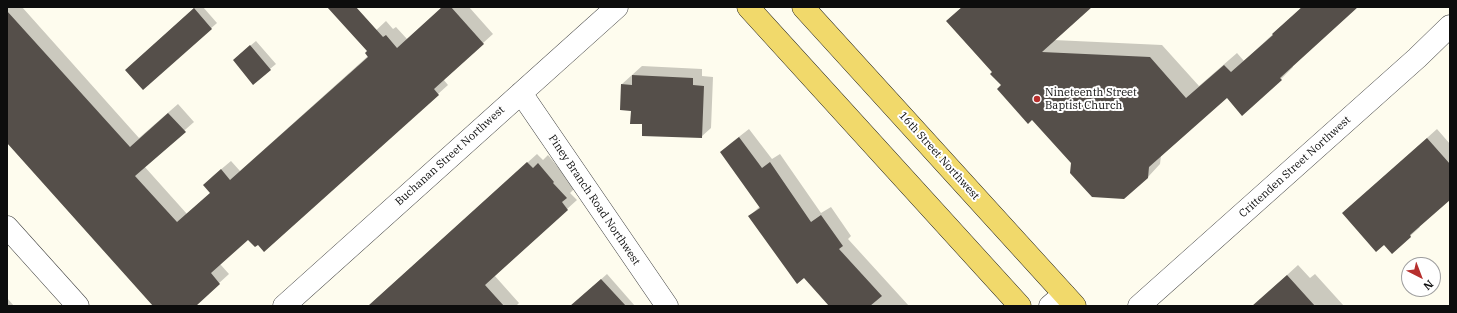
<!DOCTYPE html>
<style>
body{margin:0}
#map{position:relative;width:1457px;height:313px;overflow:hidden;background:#fefcee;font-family:"IBM Plex Serif",serif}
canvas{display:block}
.frame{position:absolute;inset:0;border:8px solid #0d0d0d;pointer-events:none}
.north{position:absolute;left:1401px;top:257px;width:40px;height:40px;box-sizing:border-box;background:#fff;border:1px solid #9e9e9e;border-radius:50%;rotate:138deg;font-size:11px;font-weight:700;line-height:16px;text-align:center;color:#0d0d0d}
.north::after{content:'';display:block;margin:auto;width:14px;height:18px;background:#b62f2d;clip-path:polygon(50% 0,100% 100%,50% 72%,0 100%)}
</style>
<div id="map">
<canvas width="1457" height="313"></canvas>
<div class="frame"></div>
<div class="north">N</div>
</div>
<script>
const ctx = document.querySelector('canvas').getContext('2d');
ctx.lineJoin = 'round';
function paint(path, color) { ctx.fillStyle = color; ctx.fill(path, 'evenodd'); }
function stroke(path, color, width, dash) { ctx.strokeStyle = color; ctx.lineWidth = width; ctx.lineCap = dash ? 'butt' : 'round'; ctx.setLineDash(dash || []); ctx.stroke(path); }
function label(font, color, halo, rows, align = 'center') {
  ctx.font = font + ' "IBM Plex Serif",serif'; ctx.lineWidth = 4; ctx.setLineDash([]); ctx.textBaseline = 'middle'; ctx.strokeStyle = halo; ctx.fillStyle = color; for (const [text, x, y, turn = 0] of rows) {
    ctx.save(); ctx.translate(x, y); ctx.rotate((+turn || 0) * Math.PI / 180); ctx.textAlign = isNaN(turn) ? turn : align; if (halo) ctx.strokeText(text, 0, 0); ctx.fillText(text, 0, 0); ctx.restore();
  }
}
const shadow = new Path2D(`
 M 7,7 L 22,7 L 139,138 L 178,104 L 194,122 L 144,166 L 187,214 L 211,192 L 204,185 L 213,176 L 231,161 L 240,171 L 368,56 L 371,35 L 386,21 L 393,29 L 396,27 L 407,39 L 443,7 L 469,7 L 493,34 L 443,79 L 448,85 L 438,94 L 264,250 L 258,243 L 248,238 L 220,264 L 229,274 L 194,306 L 154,306 L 7,142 Z
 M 195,7 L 203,7 L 217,23 L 143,89 L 132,65 Z
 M 962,7 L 1091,7 L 1054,40 L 1162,45 L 1199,86 L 1237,53 L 1244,61 L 1300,9 L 1299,7 L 1355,7 L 1292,65 L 1293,67 L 1281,79 L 1227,97 L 1161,156 L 1160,164 L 1148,177 L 1072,163 L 947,21 Z
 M 256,41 L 276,64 L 253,83 L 239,55 Z
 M 642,66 L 702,69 L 702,76 L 713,77 L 711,128 L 701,137 L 643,123 L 632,110 L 622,84 Z
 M 749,129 L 772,159 L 780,154 L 821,213 L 831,207 L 851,236 L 848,239 L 909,306 L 830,306 L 750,216 L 760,206 L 721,152 L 731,143 Z
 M 1437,129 L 1450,144 L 1450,199 L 1419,226 L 1420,227 L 1392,253 L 1353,204 Z
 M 537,154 L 543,160 L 548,155 L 575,188 L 570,193 L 577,200 L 494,275 L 519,303 L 516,306 L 368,306 Z
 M 1298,265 L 1310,278 L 1315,274 L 1344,306 L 1264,306 L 1274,287 Z
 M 607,274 L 635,306 L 571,306 Z
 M 7,298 L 14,306 L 7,306 Z`);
const building = new Path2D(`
 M 327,7 L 356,7 L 383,37 L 386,35 L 397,48 L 442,7 L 451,7 L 484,44 L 434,89 L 439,95 L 264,252 L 258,245 L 255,247 L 248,240 L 211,273 L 220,284 L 196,306 L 153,306 L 7,143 L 7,11 L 130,147 L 168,113 L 186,132 L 135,176 L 177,222 L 210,193 L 203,185 L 221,169 L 230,180 L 368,57 L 365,53 L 367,51 Z
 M 962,7 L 1092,7 L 1042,52 L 1150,57 L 1186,98 L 1224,65 L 1231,72 L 1273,35 L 1272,34 L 1302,7 L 1358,7 L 1280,78 L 1282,80 L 1242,116 L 1227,98 L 1149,167 L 1148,178 L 1124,199 L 1092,197 L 1070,173 L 1071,163 L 1032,120 L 1028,124 L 997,89 L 1001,85 L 990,74 L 992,72 L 946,21 Z
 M 194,8 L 212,29 L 143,90 L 125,70 Z
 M 250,45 L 271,70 L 253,85 L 233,60 Z
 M 632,75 L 693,78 L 693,85 L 704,86 L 702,138 L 642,136 L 642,124 L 630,124 L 631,111 L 620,110 L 621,84 L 632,85 Z
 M 739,137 L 762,168 L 770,162 L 811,222 L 821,215 L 843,246 L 839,249 L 882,296 L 870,306 L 829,306 L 804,278 L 797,284 L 748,216 L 760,208 L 720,152 Z
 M 1427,138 L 1450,164 L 1450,200 L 1410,235 L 1411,237 L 1392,254 L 1384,245 L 1376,252 L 1342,213 Z
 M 527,162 L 533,168 L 538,163 L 554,182 L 553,183 L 567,198 L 562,202 L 568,210 L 485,285 L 504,306 L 368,306 Z
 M 1287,275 L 1315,306 L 1252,306 Z
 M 601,279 L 626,306 L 570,306 Z`);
const minor = new Path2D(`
 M 521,93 L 667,306
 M 7,227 L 78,306
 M 284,306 L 617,7
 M 1050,306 L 1064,294
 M 1139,306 L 1417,58 L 1450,26`);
const primary = new Path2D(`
 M 748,7 L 1020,306
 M 803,7 L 1075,306`);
const markers = [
 [1037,99,4,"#b62f2d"]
];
const poiNames = [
 ["Nineteenth Street",1045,93],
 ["Baptist Church",1045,106]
];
const streetNames = [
 ["Buchanan Street Northwest",450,156,-42],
 ["16th Street Northwest",939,156,48],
 ["Crittenden Street Northwest",1295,167,-42],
 ["Piney Branch Road Northwest",594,200,56]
];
paint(shadow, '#0003');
paint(building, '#554f4a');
stroke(minor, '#404040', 23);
stroke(primary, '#1e1e1e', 23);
stroke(minor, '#fff', 22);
stroke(primary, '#f1d96b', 22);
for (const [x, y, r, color] of markers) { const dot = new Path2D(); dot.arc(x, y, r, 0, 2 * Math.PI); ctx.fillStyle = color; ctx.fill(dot); stroke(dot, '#fff', 1.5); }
label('11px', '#0d0d0d', '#fff', poiNames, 'left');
label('11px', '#0d0d0d', '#fff', streetNames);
</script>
